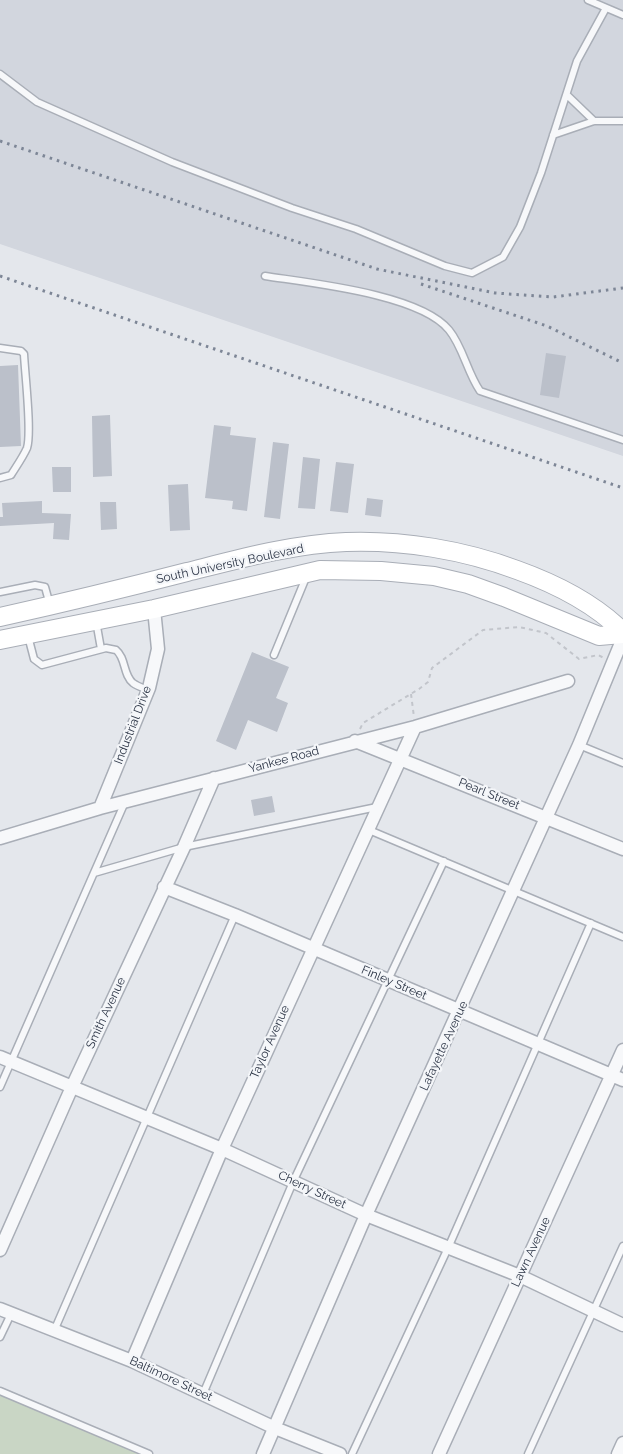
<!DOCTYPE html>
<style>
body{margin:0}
canvas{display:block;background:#e4e7ec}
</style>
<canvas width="623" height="1454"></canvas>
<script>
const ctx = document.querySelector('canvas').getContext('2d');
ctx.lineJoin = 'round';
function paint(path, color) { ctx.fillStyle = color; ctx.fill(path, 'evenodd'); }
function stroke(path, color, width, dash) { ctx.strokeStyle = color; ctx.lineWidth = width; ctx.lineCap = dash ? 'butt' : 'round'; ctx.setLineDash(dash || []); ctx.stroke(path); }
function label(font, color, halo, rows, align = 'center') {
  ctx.font = font + ' Raleway,sans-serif'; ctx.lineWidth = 4.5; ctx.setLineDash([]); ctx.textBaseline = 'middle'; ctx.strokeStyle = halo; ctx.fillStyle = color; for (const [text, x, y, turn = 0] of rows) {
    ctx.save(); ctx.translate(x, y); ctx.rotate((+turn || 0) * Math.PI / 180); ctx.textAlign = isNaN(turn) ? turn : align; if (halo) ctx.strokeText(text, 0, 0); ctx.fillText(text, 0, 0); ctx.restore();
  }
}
const built = new Path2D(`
 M 0,0 L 623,0 L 623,456 L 0,244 Z`);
const green = new Path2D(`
 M 0,1391 L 149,1454 L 0,1454 Z`);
const building = new Path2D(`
 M 546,353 L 566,356 L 559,398 L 540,395 Z
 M 18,365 L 21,446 L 0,447 L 0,366 Z
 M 110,415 L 112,476 L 93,477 L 92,416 Z
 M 214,425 L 231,427 L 230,435 L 256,438 L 247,511 L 232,509 L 233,501 L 205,498 Z
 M 273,442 L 289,444 L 280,519 L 264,517 Z
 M 303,457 L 320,459 L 315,509 L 298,508 Z
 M 336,462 L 354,464 L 348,513 L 330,511 Z
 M 52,467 L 71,467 L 71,492 L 53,492 Z
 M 188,484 L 190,530 L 170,531 L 168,485 Z
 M 367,498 L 383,500 L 381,517 L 365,515 Z
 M 42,501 L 42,513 L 71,514 L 69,540 L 53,539 L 54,523 L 0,526 L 0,517 L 3,517 L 2,503 Z
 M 100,502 L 116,502 L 117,529 L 101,530 Z
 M 252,652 L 289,667 L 276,698 L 288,703 L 277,732 L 248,720 L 236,750 L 216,741 Z
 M 272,796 L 275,812 L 254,816 L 251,800 Z`);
const path = new Path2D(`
 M 411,694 L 414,717
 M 360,729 L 363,723 L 419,689 L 428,682 L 432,668 L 483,630 L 519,627 L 546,633 L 579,659 L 598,655 L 604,658`);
const lane = new Path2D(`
 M 588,0 L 623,15
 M 0,74 L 37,102 L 172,162 L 292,208 L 356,229 L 445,266 L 472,273 L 503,257 L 520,227 L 541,173 L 577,61 L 606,8
 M 567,95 L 594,121
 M 553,135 L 594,121 L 623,121
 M 265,276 C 310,283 420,294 449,330 C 463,347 467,372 480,391 L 623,440
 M 0,348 L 21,351 L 24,354 C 25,375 32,432 27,448 C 23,457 16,467 11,475 L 0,478
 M 0,592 L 35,585 L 45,587 L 50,605
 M 96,621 L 101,649
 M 28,636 L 34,659 L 42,665 L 106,648 L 116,650 C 126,658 123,675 133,683 C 137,686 143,688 148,690
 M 274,655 L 307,575
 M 579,745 L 623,763
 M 369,830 L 623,937
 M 94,873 L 184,847 L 377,807
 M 0,1087 L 125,802
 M 54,1331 L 235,915
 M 0,1337 L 11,1314
 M 0,1391 L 149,1454
 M 203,1394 L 293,1182 L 444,861
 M 352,1454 L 448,1248 L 591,923
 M 528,1454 L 623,1246`);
const street = new Path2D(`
 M 355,741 L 623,849
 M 100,808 L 149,688 L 158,649 L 154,609
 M 0,838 L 100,808 L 415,727 L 568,681
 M 164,887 L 235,915 L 623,1080
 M 0,1057 L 222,1149 L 366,1215 L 520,1276 L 623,1325
 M 0,1250 L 72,1087 L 184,847 L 214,778
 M 0,1309 L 132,1361 L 275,1428 L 340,1454
 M 132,1361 L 222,1149 L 415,727
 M 263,1454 L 366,1215 L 579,745 L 623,638
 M 439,1454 L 623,1050
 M 618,1454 L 623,1443`);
const secondary = new Path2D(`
 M 0,617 C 63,603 125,588 187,572 C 239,559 293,544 346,542 C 403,540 464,550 517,570 C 556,584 594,603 623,632
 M 0,640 L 154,609 L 320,570 L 381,571 L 434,576 L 468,584 L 504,597 L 599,636 L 623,634`);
const rail = new Path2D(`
 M 0,141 L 377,269 L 495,293 L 553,297 L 623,288
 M 0,276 L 623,488
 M 421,284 L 547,326 L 623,363`);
const streetNames = [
 ["South University Boulevard",230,564,-12],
 ["Industrial Drive",133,725,-69],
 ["Yankee Road",284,760,-15],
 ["Pearl Street",489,794,22],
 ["Finley Street",394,983,23],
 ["Smith Avenue",106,1013,-65],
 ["Taylor Avenue",270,1042,-66],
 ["Lafayette Avenue",444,1046,-65],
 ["Cherry Street",312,1190,25],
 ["Lawn Avenue",531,1252,-65],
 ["Baltimore Street",171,1379,25]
];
paint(built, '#d2d6de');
paint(green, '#c9d6c5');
paint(building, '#bbc0ca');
stroke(lane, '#a9aeb7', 9);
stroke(street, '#a9aeb7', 15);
stroke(secondary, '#a9aeb7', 20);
stroke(path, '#c2c5cb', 2, [4, 4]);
stroke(lane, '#f7f8fa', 6);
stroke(street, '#f7f8fa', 12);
stroke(secondary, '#fff', 18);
stroke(rail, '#7d8696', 3, [2.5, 5]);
label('12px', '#2b3445', '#f4f6f9', streetNames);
</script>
